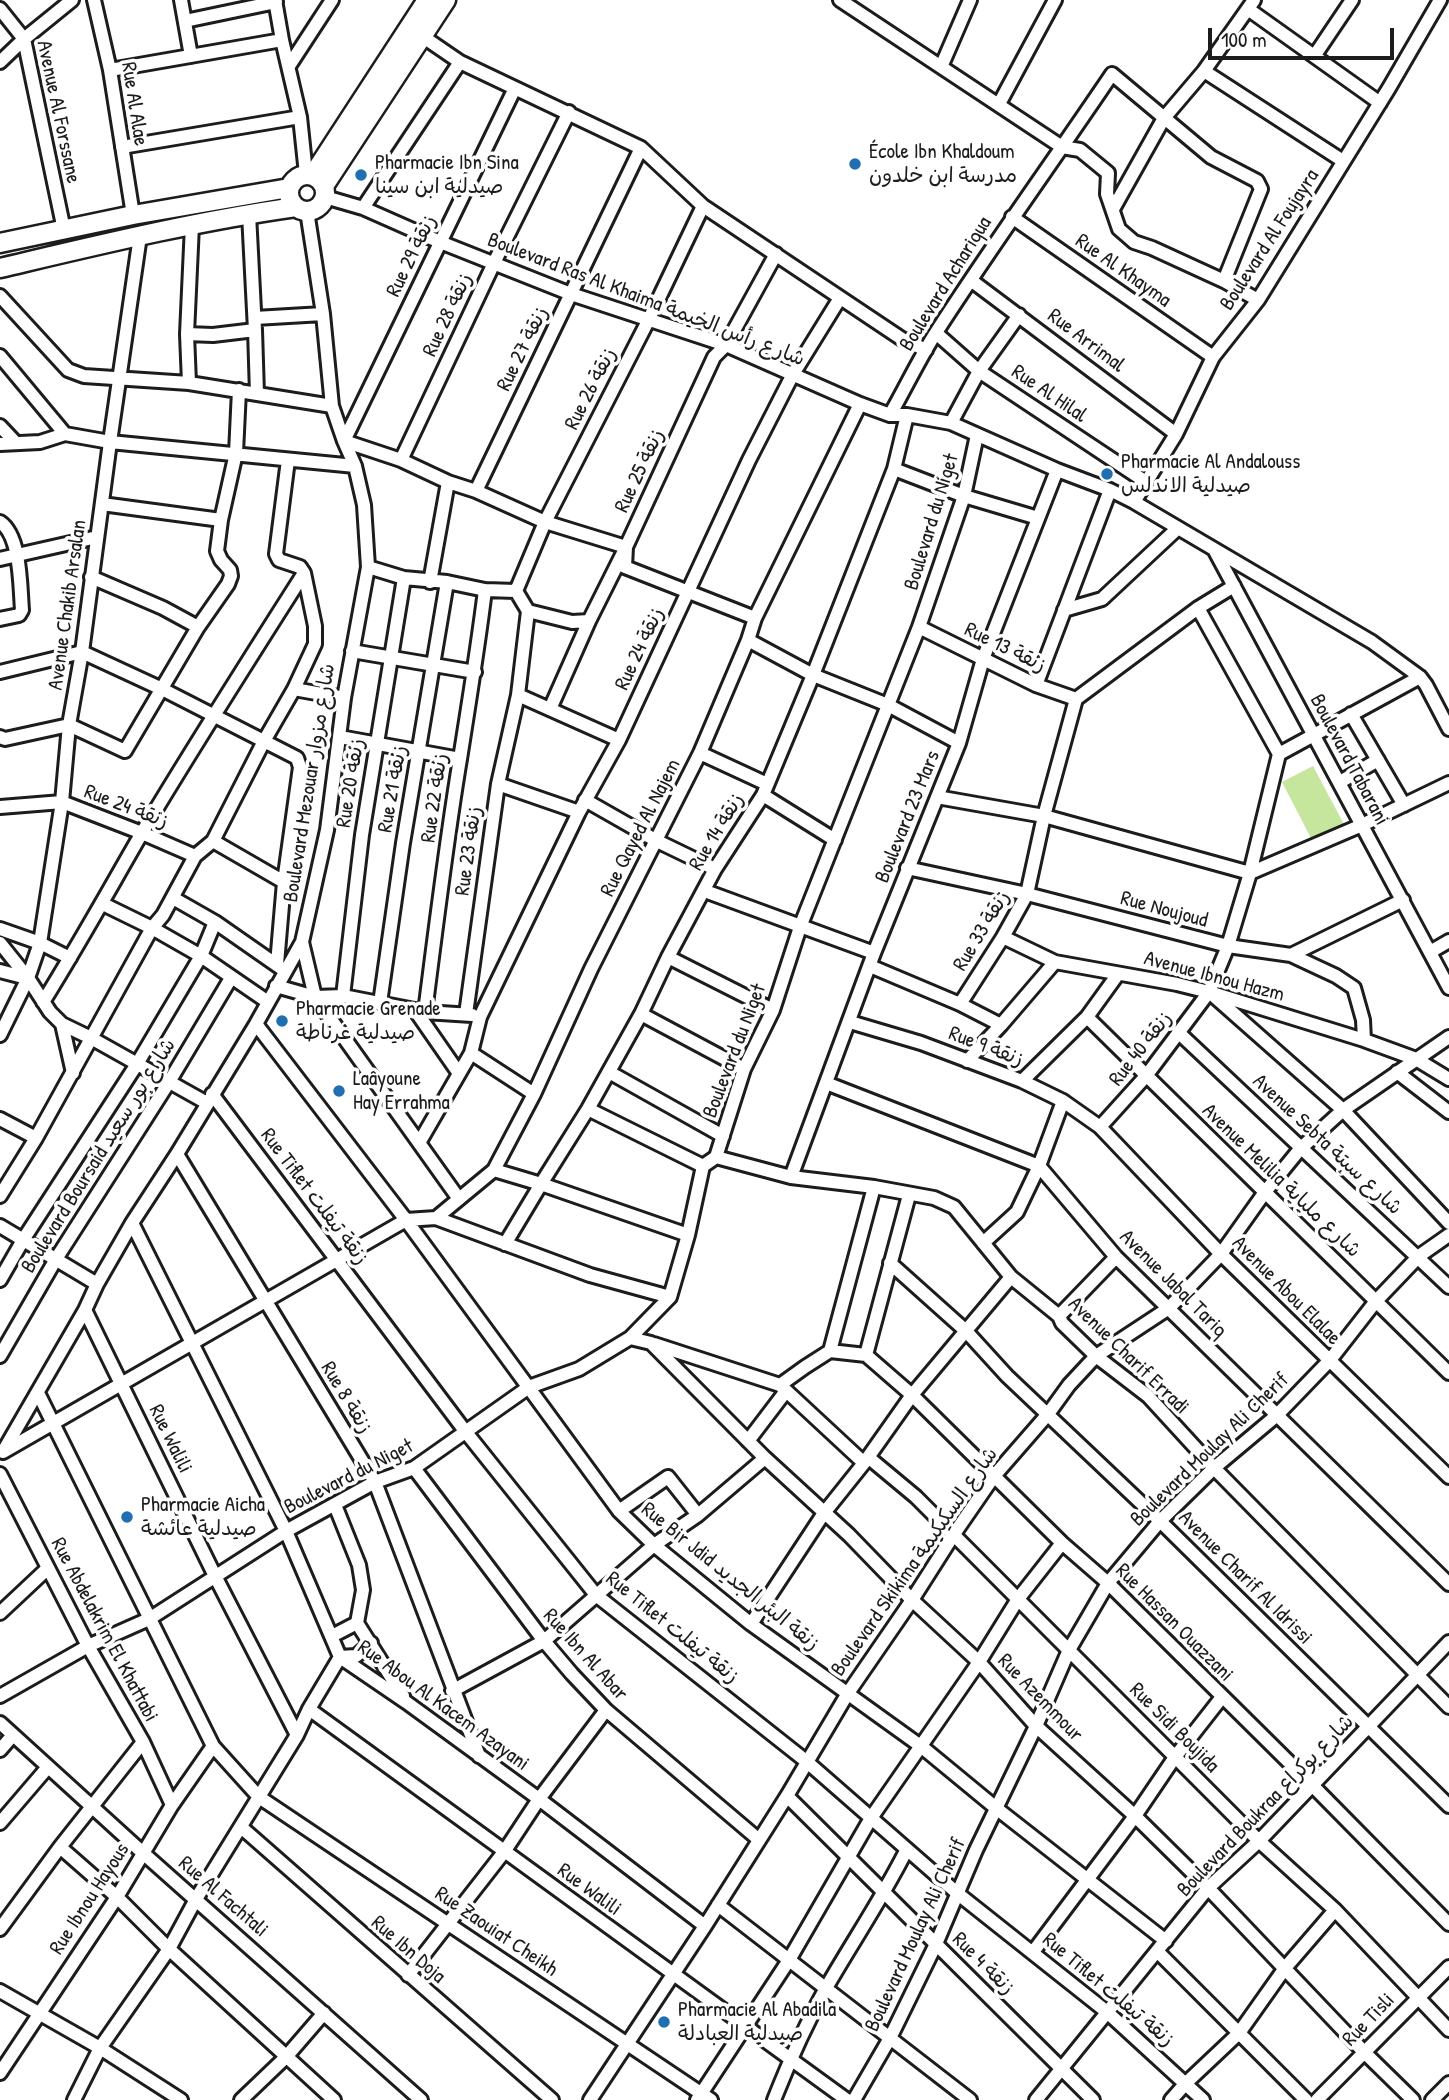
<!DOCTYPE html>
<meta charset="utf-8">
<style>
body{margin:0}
#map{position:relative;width:1449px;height:2100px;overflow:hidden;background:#fff;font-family:"Patrick Hand",sans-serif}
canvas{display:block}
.scale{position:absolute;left:1208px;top:28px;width:186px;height:32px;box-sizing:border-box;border:4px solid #1c1c1c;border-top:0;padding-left:9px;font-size:21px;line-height:24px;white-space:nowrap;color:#1c1c1c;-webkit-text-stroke:5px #fff;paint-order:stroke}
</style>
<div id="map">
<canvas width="1449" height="2100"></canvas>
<div class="scale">100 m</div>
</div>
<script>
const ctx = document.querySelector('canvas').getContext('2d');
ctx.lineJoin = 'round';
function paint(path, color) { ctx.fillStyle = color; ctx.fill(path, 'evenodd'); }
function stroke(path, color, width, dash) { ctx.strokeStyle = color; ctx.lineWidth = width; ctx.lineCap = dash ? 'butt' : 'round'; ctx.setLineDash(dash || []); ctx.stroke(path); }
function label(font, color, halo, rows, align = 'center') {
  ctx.font = font + ' "Patrick Hand","Playpen Sans Arabic",sans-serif'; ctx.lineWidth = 7; ctx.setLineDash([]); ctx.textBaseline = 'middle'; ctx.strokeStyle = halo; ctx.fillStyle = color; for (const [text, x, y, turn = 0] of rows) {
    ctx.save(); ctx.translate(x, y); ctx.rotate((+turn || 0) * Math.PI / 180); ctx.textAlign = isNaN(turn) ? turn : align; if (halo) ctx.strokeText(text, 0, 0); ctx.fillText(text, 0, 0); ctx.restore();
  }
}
const green = new Path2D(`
 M 1313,766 L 1346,828 L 1314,844 L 1282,782 Z`);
const minor = new Path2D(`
 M 94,0 L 110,70 L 133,215
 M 181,0 L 191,56
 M 275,0 L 282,40 L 300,117 L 306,174
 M 840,0 L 1062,147 L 1080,150 L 1108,173 L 1107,194 L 1119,229 L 1126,235 L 1134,242 L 1152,248 L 1224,281 L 1258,300
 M 0,9 L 24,39 L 64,230
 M 1248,9 L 1380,103
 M 185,21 L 276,2
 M 422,36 L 460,62 L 641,148 L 703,206 L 902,339 L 926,350
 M 1315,55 L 1352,0
 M 0,62 L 24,39 L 72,0
 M 289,66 L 332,0
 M 941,67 L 970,0
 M 110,70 L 282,40
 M 1204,71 L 1343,161
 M 515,88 L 344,441 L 401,460 L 448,482 L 476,491 L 545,522 L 626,547 L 625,567 L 755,618
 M 999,104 L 1055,0
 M 122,147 L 300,117
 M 325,197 L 363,208 L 440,242 L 571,294 L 726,345 L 860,404 L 890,415 L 907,415 L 951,423 L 1057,470 L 1110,490 L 1134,502 L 1372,642 L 1420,677 L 1426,685 L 1449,729
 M 363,208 L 460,62
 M 1113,209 L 1164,118 L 1204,71 L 1254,0
 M 249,214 L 255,330 L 257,394
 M 1012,217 L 1213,357
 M 972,281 L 1176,434
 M 0,296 L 68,370 L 84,376 L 189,383 L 332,406
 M 255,318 L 323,314
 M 936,333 L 979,371 L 1146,482
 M 187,334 L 213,335 L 255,330
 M 0,356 L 65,434
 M 189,383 L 187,334 L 192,225
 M 890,415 C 906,387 920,357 937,331 C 993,244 1054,160 1112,74 L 1211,157 L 1257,181 L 1261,189 L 1224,281
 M 951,423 L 979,371 L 1019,315
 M 0,426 L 16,443
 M 0,444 L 40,442 L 65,434 L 110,442 L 355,466
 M 401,460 L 494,263 L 569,112
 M 894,469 L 964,496 L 1038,518
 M 476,491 L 641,148
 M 1134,502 L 1176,434 L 1213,357 L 1258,300 L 1389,88 L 1440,0
 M 102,504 L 221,520
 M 0,522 C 21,536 20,586 22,610 L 19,615 L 0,619
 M 1215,551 L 1449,988
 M 0,559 L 97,537
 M 368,567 L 404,578 L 447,582 L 485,590 L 516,591 L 528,611 L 572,622 L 589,621
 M 91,577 L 163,608 L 198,627
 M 430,582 L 448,482
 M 516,591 L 545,522 L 649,319 L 703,206
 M 1064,610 L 1102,599 L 1178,528
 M 528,611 L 518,695 L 619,740
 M 919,627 L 1036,685 L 1076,699
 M 748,640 L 813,675 L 888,705 L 959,743
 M 352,651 L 475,672
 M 0,672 L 82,652 L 162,689 L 297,758 L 300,767 L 284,882 L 277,964
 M 1036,685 L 1110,490
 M 294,689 L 344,698
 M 1076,699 L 1198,608 L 1234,586
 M 550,709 L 589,621 L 626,547 L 714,357 L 726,345 L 776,254
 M 1351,714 L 1404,805
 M 0,737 L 5,739 L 69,725 L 125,751 L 198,627 L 228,584 L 231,576 L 230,570 L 221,560 L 217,551 L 221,520 L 236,453 L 239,390
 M 340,737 L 460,759
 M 700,753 L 767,784
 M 1279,754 L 1420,677
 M 1340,782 L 1378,760
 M 498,784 L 579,812
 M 763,795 L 835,840
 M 937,797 L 1044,816 L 1250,873 L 1362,825 L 1449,783
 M 585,800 L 657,841 L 715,869
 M 0,807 L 62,802 L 142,833 L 195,856
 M 213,841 L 284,882
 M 907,868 L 1027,894 L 1228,946 L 1291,955 L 1336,976 L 1354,988 L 1363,1020 L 1364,1040
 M 705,891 L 874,953
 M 173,898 L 215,922 L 281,968
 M 103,904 L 152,928 L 201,956 L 268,1002
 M 0,929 L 40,943 L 70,958
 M 1003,937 L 1055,962 L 1177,984 L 1209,992 L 1364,1040 L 1416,1059 L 1449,1079
 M 302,942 L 315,997 L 459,1199
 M 0,943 L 28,978 L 50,1012 L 62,1024 L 91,1038 L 207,1103
 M 1430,952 L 1449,941
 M 1291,955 L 1403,900
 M 668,957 L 773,1010
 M 870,966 L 960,1004 L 1003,937 L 1027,894 L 1044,816 L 1076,699
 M 0,971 L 27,978
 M 276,986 L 315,997 L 343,996 L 425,1012 L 472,1015
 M 343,996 L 362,835 L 404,578
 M 1215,997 L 1343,1110 L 1449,1223
 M 43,1002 C 78,946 110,888 143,831 C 195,744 250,658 304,573
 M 380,1003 L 403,843 L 447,582
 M 960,1004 L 1001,1025
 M 415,1010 L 458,1072
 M 425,1012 C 436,927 446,843 460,759 C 469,702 478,647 485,590
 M 466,1014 L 498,784 L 518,695
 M 641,1014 L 744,1069
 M 1087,1017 L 1449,1373
 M 850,1022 L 921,1043 L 1022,1081 L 1063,1101 L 1100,1127 L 1221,1254 L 1449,1477
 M 62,1024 L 73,1073
 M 256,1024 L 406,1220 L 619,1511 L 654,1545 L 751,1624 L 922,1747 L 996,1808 L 1166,1941
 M 1178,1032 L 1449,1287
 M 0,1035 L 28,978 L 40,943 L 62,802 L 69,725 L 82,652 L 110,442 L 140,236
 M 471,1053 L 534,1094
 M 967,1061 L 1001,1025 L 1055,962
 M 609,1072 L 723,1136
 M 1397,1072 L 1449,1112
 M 1022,1081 L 1087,1017 L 1118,974
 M 826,1083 L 1039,1166 L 1116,1257 L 1449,1584
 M 212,1094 L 465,1431 L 596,1595 L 806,1761 L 957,1893 L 1107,2012 L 1203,2100
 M 588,1109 L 703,1166
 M 0,1119 L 36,1138
 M 1100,1127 L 1146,1076 L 1209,992 L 1228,946 L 1250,873 L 1279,754 L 1198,608
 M 419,1143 L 471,1053 L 480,1017 L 579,812 L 619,740 L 749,460 L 793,374 L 840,298
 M 177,1154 L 375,1482 L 479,1756
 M 716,1157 L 791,1177 L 874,1187 L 934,1198 L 954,1207 L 1011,1277 L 1059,1316 L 1062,1323 L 1096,1356 L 1148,1396 L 1214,1468 L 1449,1707
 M 494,1170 L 541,1184 L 688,1235
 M 791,1177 L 874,953 L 959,743 L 983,659 L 1057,470
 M 0,1196 L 36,1138 L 152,928 L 163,915 L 195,856 L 213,841 L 264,741 L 294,689 L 315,644 L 315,626 L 304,573 L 300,567 L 279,560 L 276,554 L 288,460
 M 436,1218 L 590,1275 L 670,1297
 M 132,1223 L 286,1531 L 340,1657 L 406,1702 L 539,1799 L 705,1926
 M 0,1226 L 97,1284
 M 983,1243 L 1017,1212 L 1039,1166 L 1063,1101
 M 505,1244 L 541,1184 L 588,1109 L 641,1014 L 668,957 L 715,869 L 763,795 L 813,675 L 894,469 L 907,415
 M 890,1263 L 966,1331 L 1007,1376 L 1160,1521 L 1449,1806
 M 0,1280 L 23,1240 L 137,1064 L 201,956 L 215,922
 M 85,1310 L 215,1576 L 297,1735
 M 1059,1316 L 1116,1257
 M 630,1338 L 651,1343 L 765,1458 L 849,1535 L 912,1600 L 979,1662 L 1036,1726 L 1135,1816 L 1208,1888 L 1364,2052 L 1413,2100
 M 654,1344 L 780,1385 L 864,1463
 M 830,1351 L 874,1187
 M 866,1355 L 912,1395 L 1062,1543 L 1108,1583 L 1313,1786 L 1449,1924
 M 866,1355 L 909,1195
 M 0,1356 L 56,1259 L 169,1082 L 231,978
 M 780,1385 L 805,1367 L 830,1351 L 866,1355
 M 38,1393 L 213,1746 L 259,1797 L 711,2100
 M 748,1441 L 786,1391
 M 4,1450 L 85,1310 L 97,1284 L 132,1223 L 177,1154 L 256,1024 L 302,942 L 327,830 L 344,698 L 368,567 L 364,505 L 355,466 L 344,441 L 332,406 L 323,314 L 307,211
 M 3,1452 L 406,1220 L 436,1218 L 494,1170 L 534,1094 L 591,969 L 700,753 L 748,640 L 755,618 L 860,404
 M 868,1457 L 916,1497 L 1259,1841 L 1335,1910 L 1449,2030
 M 414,1468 L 544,1641 L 572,1674 L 606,1710 L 758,1839
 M 0,1474 L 88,1646 L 143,1742 L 172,1805
 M 335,1505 L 359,1565 L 363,1590 L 357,1623 L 403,1696
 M 619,1511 L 668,1477 L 698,1515
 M 0,1613 L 48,1568
 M 751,1624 L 824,1513 L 864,1463 L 912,1395 L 1011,1277
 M 332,1636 L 357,1623
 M 340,1657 L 356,1656 L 371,1643
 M 452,1691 L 544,1641 L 654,1545 L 698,1515 L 765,1458
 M 0,1696 L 88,1646 L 149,1619 L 286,1531 L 375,1482 L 414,1468 L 529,1387 L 579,1369 L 630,1338 L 670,1297 L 688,1235 L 703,1166 L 716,1157 L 744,1069 L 773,1010 L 800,927 L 919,627 L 964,496 L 977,435
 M 309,1709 L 847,2100
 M 0,1723 L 143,1853 L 421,2100
 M 0,1750 L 13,1735
 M 787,1796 L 1093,2100
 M 0,1823 L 48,1767
 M 241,1827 L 552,2100
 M 60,1847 L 117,1897 L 169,1949 L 334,2100
 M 718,1905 L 970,2100
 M 0,1929 L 60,1847 L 143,1742
 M 1157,1951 L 1306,2100
 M 1033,1952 L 1135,1816 L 1175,1757 L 1222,1697
 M 408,1975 L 504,1852 L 539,1799 L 606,1710
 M 0,1991 L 100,2048 L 181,2100
 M 0,2073 L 117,1897 L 172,1805 L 213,1746
 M 74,2100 L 100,2048 L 169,1949 L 196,1899 L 297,1735 L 309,1709 L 340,1657
 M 241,2100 L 286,2057 L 324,2013
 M 590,2100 L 705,1926 L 787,1796 L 848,1693 L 912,1600 L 954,1534 L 994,1476 L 1048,1414 L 1069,1385 L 1096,1356 L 1169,1308 L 1221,1254 L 1265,1192 L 1300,1149 L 1343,1110 L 1449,1037
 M 697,2100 L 789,1960 L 871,1818 L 979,1662 L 1018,1599 L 1062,1543
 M 774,2100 C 789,2062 806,2024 826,1988 C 853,1941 883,1897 907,1849
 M 854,2100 L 890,2038 L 936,1944 L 976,1850 L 1036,1726 L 1069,1650 L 1108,1583 L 1160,1521 L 1214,1468 L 1276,1416 L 1330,1360 L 1376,1301 L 1419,1256 L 1449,1235
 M 1036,2100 L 1208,1888 L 1259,1841 L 1449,1642
 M 1171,2100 L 1186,2083 L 1239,2033 L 1285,1968 L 1335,1910
 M 1317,2100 L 1449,1967
 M 1432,2100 L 1449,2083`);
const secondary = new Path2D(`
 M289 193a18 18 0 1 1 36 0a18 18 0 1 1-36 0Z
 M 313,175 L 427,0
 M 324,186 L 446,0
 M 0,243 L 133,215 L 289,188
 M 0,268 C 98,245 196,221 296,207`);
const markers = [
 [855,164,7,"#1f6fb2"],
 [361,175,7,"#1f6fb2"],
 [1107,474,7,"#1f6fb2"],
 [282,1021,7,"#1f6fb2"],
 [339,1091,7,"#1f6fb2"],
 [127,1517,7,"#1f6fb2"],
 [664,2022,7,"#1f6fb2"]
];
const streetNames = [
 ["Rue Al Alae",134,104,81],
 ["Avenue Al Forssane",58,112,78],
 ["Boulevard Al Foujayra",1270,240,-57],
 ["Rue 29 زنقة",412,256,-64],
 ["Rue Al Khayma",1123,271,35],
 ["Boulevard Achariqua",946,284,-58],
 ["Boulevard Ras Al Khaima شارع رأس الخيمة",646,300,21],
 ["Rue 28 زنقة",448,315,-65],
 ["Rue Arrimal",1086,341,37],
 ["Rue 27 زنقة",523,349,-64],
 ["Rue 26 زنقة",591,389,-63],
 ["Rue Al Hilal",1049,394,34],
 ["Rue 25 زنقة",640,471,-65],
 ["Boulevard du Niget",932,522,-73],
 ["Avenue Chakib Arsalan",68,605,-82],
 ["Rue 13 زنقة",1005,648,26],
 ["Rue 24 زنقة",640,649,-65],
 ["Boulevard Tabarani",1349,760,62],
 ["Boulevard Mezouar شارع مزوار",310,783,-81],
 ["Rue 20 زنقة",351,783,-81],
 ["Rue 21 زنقة",393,789,-80],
 ["Rue 22 زنقة",435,798,-82],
 ["Rue 24 زنقة",126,807,21],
 ["Boulevard 23 Mars",908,817,-68],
 ["Rue Qayed Al Najem",641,828,-63],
 ["Rue 14 زنقة",717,832,-59],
 ["Rue 23 زنقة",469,851,-82],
 ["Rue Noujoud",1164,910,15],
 ["Rue 33 زنقة",982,931,-59],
 ["Avenue Ibnou Hazm",1214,977,15],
 ["Rue 9 زنقة",986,1047,21],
 ["Rue 40 زنقة",1141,1049,-52],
 ["Boulevard du Niget",735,1051,-69],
 ["Avenue Sebta شارع سبتة",1327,1145,43],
 ["Boulevard Boursaid شارع بور سعيد",99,1156,-58],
 ["Avenue Melilia شارع ملياية",1281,1181,44],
 ["Rue Tiflet زنقة تيفلت",314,1197,53],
 ["Avenue Jabal Tariq",1173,1284,45],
 ["Avenue Abou Elalae",1286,1291,45],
 ["Avenue Charif Erradi",1128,1356,44],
 ["Rue 8 زنقة",346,1398,59],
 ["Rue Walili",170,1439,64],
 ["Boulevard Moulay Ali Cherif",1210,1450,-44],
 ["Boulevard du Niget",349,1477,-27],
 ["Boulevard Skikima شارع السكيكيمة",915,1562,-55],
 ["Rue Bir Jdid زنقة البئر الجديد",730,1577,39],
 ["Avenue Charif Al Idrissi",1245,1578,45],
 ["Rue Hassan Ouazzani",1174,1623,45],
 ["Rue Tiflet زنقة تيفلت",672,1628,39],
 ["Rue Abdelakrim El Khattabi",104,1630,62],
 ["Rue Ibn Al Abar",585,1655,48],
 ["Rue Azemmour",1040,1698,46],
 ["Rue Abou Al Kacem Azayani",443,1706,36],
 ["Rue Sidi Boujida",1174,1728,45],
 ["Boulevard Boukraa شارع بوكراع",1266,1806,-46],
 ["Rue Walili",589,1890,36],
 ["Rue Al Fachtali",223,1897,41],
 ["Rue Ibnou Hayous",90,1899,-57],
 ["Rue Zaouiat Cheikh",496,1932,34],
 ["Boulevard Moulay Ali Cherif",916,1935,-65],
 ["Rue Ibn Doja",408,1950,41],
 ["Rue 4 زنقة",983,1964,45],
 ["Rue Tiflet زنقة تيفلت",1108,1990,40],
 ["Rue Tisli",1369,2020,-46]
];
const poiNames = [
 ["École Ibn Khaldoum",869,152],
 ["مدرسة ابن خلدون",869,176],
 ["Pharmacie Ibn Sina",375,163],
 ["صيدلية ابن سينا",375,187],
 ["Pharmacie Al Andalouss",1121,462],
 ["صيدلية الاندلس",1121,486],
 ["Pharmacie Grenade",296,1009],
 ["صيدلية غرناطة",296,1033],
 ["Laâyoune",353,1079],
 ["Hay Errahma",353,1103],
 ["Pharmacie Aicha",141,1505],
 ["صيدلية عائشة",141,1529],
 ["Pharmacie Al Abadila",678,2010],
 ["صيدلية العبادلة",678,2034]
];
paint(green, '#c6e59d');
stroke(minor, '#1c1c1c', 18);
stroke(secondary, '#1c1c1c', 23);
stroke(minor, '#fff', 12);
stroke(secondary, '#fff', 18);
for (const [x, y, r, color] of markers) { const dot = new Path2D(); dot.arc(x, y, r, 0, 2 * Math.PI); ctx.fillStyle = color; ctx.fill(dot); stroke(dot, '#fff', 2.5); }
label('21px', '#1c1c1c', '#fff', streetNames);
label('21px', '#1c1c1c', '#fff', poiNames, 'left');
</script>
